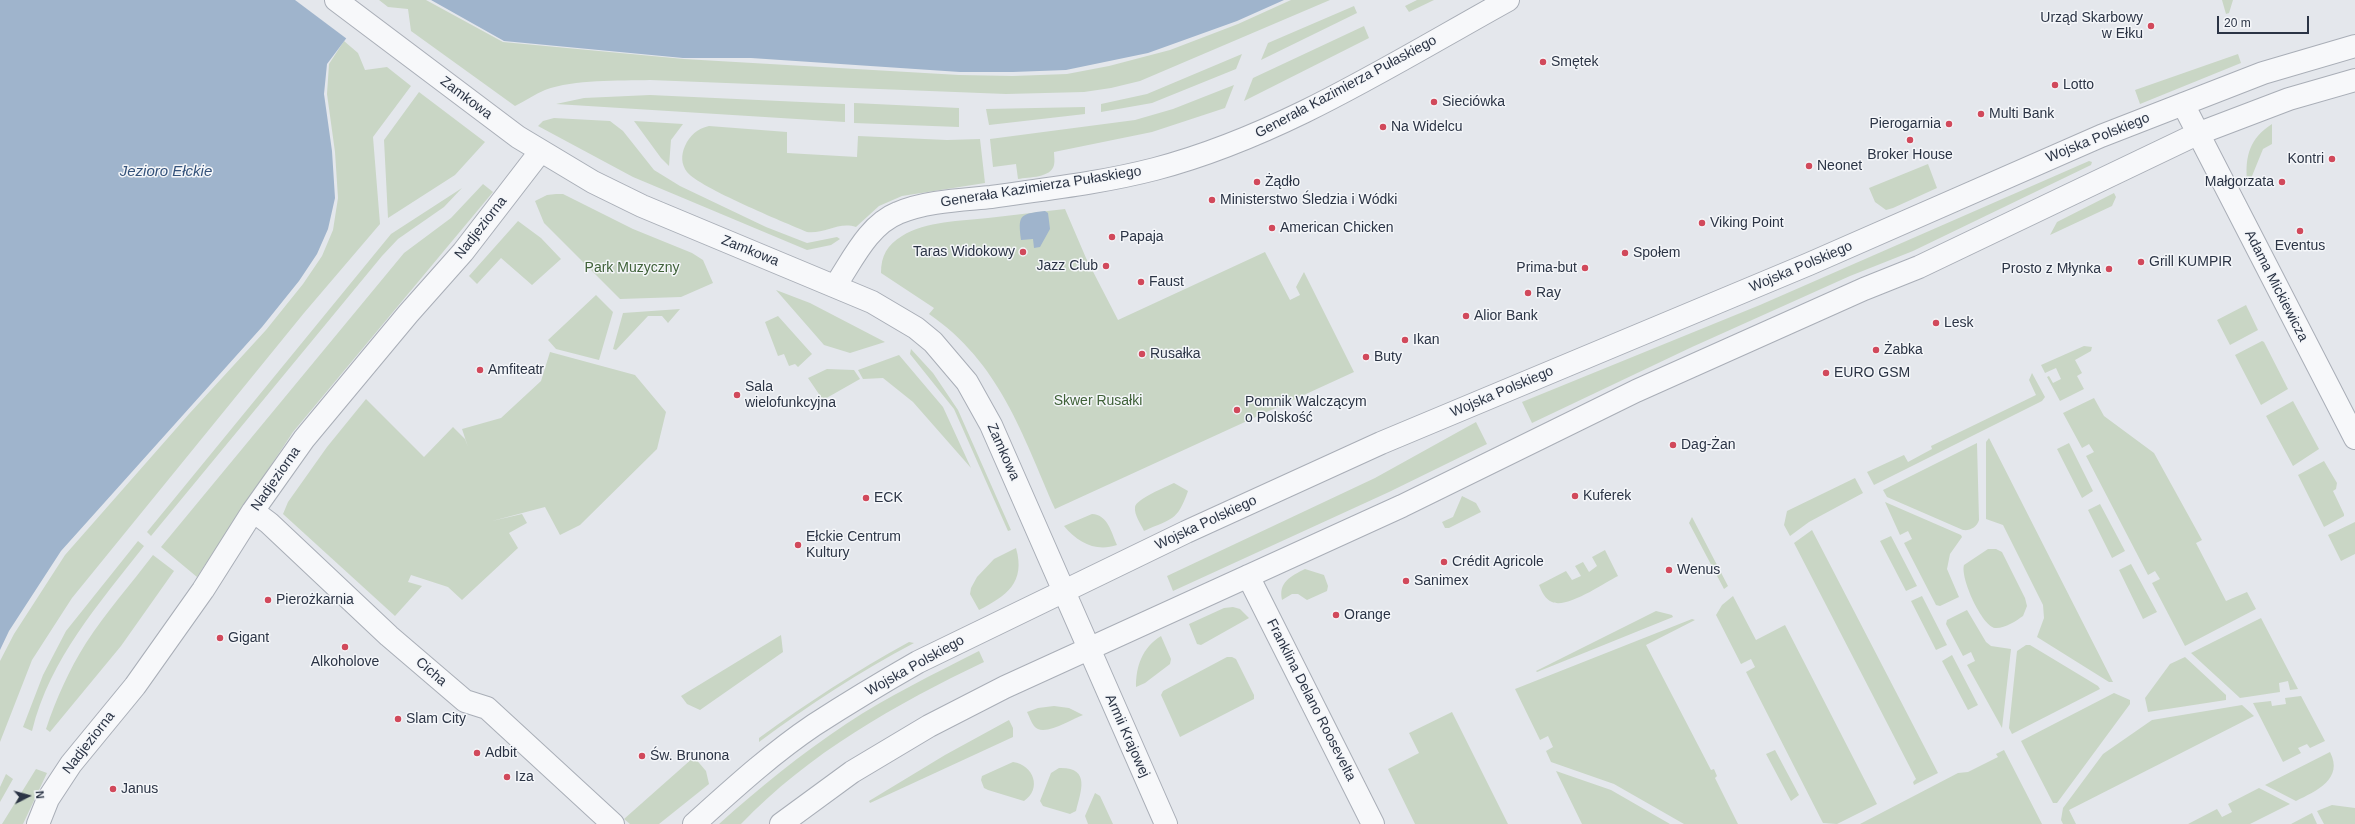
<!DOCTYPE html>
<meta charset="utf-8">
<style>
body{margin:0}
#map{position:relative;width:2355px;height:824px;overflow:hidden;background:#e4e7ec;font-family:Helvetica,sans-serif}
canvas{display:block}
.north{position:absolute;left:8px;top:776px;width:40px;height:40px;-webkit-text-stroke:3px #f4f6f9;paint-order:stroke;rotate:84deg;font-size:11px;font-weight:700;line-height:16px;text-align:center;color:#2b3445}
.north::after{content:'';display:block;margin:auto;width:14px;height:18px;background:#2b3445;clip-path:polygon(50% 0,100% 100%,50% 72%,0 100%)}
.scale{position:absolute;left:2217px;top:16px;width:92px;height:18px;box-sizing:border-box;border:2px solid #2b3445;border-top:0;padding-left:5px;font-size:12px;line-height:14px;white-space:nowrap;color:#2b3445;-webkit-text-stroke:3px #f4f6f9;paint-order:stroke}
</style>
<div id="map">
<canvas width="2355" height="824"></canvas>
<div class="north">N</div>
<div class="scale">20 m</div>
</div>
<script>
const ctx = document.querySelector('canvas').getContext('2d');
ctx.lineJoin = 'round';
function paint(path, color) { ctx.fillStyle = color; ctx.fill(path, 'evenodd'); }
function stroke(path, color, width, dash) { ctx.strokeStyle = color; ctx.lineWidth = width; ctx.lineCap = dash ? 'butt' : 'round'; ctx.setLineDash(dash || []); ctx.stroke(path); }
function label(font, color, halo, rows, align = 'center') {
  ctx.font = font + ' Helvetica,sans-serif'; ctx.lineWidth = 3; ctx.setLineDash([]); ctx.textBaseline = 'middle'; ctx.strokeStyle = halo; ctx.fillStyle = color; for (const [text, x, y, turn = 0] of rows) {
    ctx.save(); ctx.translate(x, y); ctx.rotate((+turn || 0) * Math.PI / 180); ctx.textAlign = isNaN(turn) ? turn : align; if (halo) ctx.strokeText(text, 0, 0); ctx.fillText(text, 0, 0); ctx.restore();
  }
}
const green = new Path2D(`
 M 379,0 L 426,0 L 503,42 L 684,59 L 959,75 L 1013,76 L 1067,74 L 1109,66 L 1170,50 L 1238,24 L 1291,0 L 1330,0 L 1140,81 L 1111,88 L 1084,92 L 1006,94 L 650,80 C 618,81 575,79 545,90 C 535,94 525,101 515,106 L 411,31 L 408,9 L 388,7 Z
 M 1417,0 L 1434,0 L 1409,12 L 1405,6 Z
 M 2222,0 L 2233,0 L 2229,13 L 2226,14 Z
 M 1354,6 L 1357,13 L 1261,60 L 1268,43 Z
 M 1364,26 L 1369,38 L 1244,101 L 1253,78 Z
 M 344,41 L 358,53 L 365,70 L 387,67 L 411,86 L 373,137 L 380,224 L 304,313 L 72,598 L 32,660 L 0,742 L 0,661 L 14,634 L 65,555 L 189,414 L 266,330 L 303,284 L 322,256 L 333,230 L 338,198 L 335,152 L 327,94 L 329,64 Z
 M 1242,54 L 1236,69 L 1152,103 L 1101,112 L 1101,104 L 1147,94 Z
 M 2238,54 L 2241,63 L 2140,104 L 2135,90 Z
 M 1234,85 L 1225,108 L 1152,132 L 1054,152 C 1054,156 1055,161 1054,165 C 1051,178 1029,177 1018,179 L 1016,164 L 993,167 L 990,139 L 1135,120 L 1173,109 Z
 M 419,92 L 485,142 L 455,175 L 388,218 L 384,140 Z
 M 650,95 L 845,104 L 845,122 L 556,104 L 584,98 Z
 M 854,103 L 959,108 L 959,127 L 854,123 Z
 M 1085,107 L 1085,114 L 989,125 L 986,109 Z
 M 554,118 L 610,121 L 623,131 L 654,170 L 680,186 L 766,227 L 807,243 L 837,237 L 840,239 L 831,245 L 807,250 L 633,177 L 538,126 L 543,121 Z
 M 634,121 L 683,124 L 671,140 L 669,166 L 661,158 Z
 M 2272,124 L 2272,144 L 2263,149 L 2250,181 L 2247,180 C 2245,156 2250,138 2272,124 Z
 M 709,126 L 787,132 L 787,153 L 857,157 L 858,136 L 947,140 L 980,139 L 985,183 L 902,196 L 879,206 L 856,227 C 839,221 825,234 807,232 C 784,222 700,188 687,172 C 681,164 681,155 685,146 C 690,135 697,129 709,126 Z
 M 2089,161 L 2092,162 L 2091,165 L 1913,251 L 1850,276 L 1692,347 L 1532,423 L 1522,402 L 1760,305 Z
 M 1928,164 L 1937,188 L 1893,208 L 1886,210 L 1875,202 L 1869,188 Z
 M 483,184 L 493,192 L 293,432 L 197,577 L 161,547 L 404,253 L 451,218 Z
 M 462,188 L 444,207 L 398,239 L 382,256 L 151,536 L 147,532 L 391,234 Z
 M 2114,193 L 2116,197 L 2112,206 L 2050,235 L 2057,222 Z
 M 556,194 L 563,194 L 633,229 L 692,253 L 703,260 L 713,283 L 681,297 L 620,299 L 544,223 L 535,201 L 547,195 Z
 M 1065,209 L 1086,258 L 1118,320 L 1265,252 L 1290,300 L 1300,295 L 1296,287 L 1304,272 L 1354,372 L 1055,509 C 1022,434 1000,363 929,314 L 934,308 L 881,273 C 881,256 887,245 902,236 C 926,221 961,221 988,218 C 1014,215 1039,212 1065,209 Z
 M 518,221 L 541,238 L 561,259 L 532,285 L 501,258 L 477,284 L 469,276 Z
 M 776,290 L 810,303 L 885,342 L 850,353 L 824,345 Z
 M 596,295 L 613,312 L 599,360 L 556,349 L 548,340 Z
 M 2246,305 L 2258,330 L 2230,345 L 2217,320 Z
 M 680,309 L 668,323 L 662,316 L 648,316 L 616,350 L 613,349 L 623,313 Z
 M 778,316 L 812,354 L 798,367 L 795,364 L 789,366 L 784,354 L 778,356 L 765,322 Z
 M 2262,341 L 2264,342 L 2288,389 L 2261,405 L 2235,355 Z
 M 2084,346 L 2092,347 L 2091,351 L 2075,360 L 2082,373 L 2077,376 L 2084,389 L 2060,401 L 2047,377 L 2049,376 L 2053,383 L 2061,379 L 2056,368 L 2045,373 L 2041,365 Z
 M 911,349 L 933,373 L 958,410 L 1011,530 L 1008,531 L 954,409 L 910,354 Z
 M 550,352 L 635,375 L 666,412 L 657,449 L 580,525 L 560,535 L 545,507 L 492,521 L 522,514 L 527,523 L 509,533 L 518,548 L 462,600 L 448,587 L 411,575 L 408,582 L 422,586 L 395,616 L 283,514 L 288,502 L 327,447 L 366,399 L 424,457 L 453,427 L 465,439 L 468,447 L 462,429 L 501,418 L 541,381 Z
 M 899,355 L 943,407 L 971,468 L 913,402 L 883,378 L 863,379 L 858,370 Z
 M 827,369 L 854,370 L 860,379 L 823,400 L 808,378 Z
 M 2032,373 L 2045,397 L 2042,401 L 1874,485 L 1867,472 L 1904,455 L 1908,462 L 1932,449 L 1931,446 L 2036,395 L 2029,380 Z
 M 2094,398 L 2104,416 L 2154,453 L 2202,540 L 2196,543 L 2226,601 L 2247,592 L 2256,609 L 2185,646 L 2152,583 L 2160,579 L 2155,571 L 2148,575 L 2086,456 L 2094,452 L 2089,444 L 2082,448 L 2063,413 Z
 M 2293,401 L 2319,449 L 2293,466 L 2266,416 Z
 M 1476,422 L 1487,444 L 1389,492 L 1173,591 L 1167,576 L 1375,478 Z
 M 1989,438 L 2113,682 L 2109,682 L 2037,637 L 2044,618 L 2043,605 L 2003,525 L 1986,519 L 1986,442 Z
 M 1977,443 L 1979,520 C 1977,527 1970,531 1963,530 L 1887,497 L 1883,490 Z
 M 2069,443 L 2093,491 L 2082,498 L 2057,449 Z
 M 2324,461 L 2337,483 L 2336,489 L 2333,491 L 2344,514 L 2344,516 L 2324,527 L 2298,475 Z
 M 1855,478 L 1863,493 L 1809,522 L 1790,536 L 1784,525 L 1787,511 Z
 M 1174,483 L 1188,491 C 1177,522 1172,518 1144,531 C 1141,524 1134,515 1135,507 C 1136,499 1166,487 1174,483 Z
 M 1462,496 L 1476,503 L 1481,512 L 1449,528 L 1445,528 L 1442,522 L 1453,517 Z
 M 1885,502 L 1961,535 L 1962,537 L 1950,554 L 1947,569 L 1959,597 L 1940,606 L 1936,605 L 1904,543 L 1912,539 L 1908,531 L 1900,535 Z
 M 2100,504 L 2125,551 L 2112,558 L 2088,510 Z
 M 1092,514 C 1108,515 1111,532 1117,545 C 1096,552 1078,543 1064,526 Z
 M 1692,517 L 1728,586 L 1724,589 L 1689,523 Z
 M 2355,522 L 2355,554 L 2341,561 L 2328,535 Z
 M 1812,530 L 1938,773 L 1914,785 L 1913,782 L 1916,779 L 1794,543 Z
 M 1891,536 L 1917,586 L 1906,591 L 1880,541 Z
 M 138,541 L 144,546 C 99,604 50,658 32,731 L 23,727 L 43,675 L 66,631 Z
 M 1016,548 C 1026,583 1006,596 979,610 L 970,594 L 971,588 L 977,577 L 994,559 Z
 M 1988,549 L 1996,549 L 2002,552 L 2025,598 L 2027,606 L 2023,616 C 2016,621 2004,629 1995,628 C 1982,626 1960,578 1964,565 Z
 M 1605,550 L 1618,576 C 1604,583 1567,609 1552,602 C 1545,599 1542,592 1539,585 L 1566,571 L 1572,580 L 1581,576 L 1575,566 L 1583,562 L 1589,572 L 1597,566 L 1592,557 Z
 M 153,555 L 174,571 L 121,646 L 50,732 L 46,729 C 56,699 69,670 86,643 C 106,612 131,584 153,555 Z
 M 2131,564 L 2157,612 L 2143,619 L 2119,570 Z
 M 1305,569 L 1324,575 L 1328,586 L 1327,591 L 1307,600 L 1298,594 L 1292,594 L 1282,600 C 1278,582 1291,576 1305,569 Z
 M 1733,596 L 1756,640 L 1785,625 L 1877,804 L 1837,824 L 1823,823 L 1746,672 L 1755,667 L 1751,659 L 1741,664 L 1716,615 L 1722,605 Z
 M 1922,596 L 1947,645 L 1936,650 L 1911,601 Z
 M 1233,607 L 1240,609 L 1249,618 L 1201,645 L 1197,644 L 1189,624 L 1224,608 Z
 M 1967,610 L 1986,642 L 1991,646 L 2011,649 L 2002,728 L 1967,665 L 1975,661 L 1971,652 L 1963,656 L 1946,624 L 1947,620 Z
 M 1656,611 L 1672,615 L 1673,617 L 1537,672 L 1536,671 Z
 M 2261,618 L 2298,689 L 2290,690 L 2288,681 L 2279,683 L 2280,692 L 2240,698 L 2191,653 Z
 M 1692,619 L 1695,620 L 1646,645 L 1711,770 L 1714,769 L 1717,776 L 1715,778 L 1738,824 L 1684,824 L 1614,784 L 1551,762 L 1546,751 L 1553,747 L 1548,736 L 1540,740 L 1515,689 Z
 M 781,635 L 783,652 L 700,710 L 687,704 L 681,696 Z
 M 1161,636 L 1171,659 L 1170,664 L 1145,683 L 1136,687 C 1136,666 1142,648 1161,636 Z
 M 909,642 L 914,643 C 859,672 809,705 759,742 L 759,738 C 807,703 856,671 909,642 Z
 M 2026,645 L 2030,645 L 2098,686 L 2100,689 L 2012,734 L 2009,728 L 2017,651 Z
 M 979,651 L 984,662 C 896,704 809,753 741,824 L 719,824 C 759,788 801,754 846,724 C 888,696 934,674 979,651 Z
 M 1952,655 L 1978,705 L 1968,710 L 1942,661 Z
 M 1227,657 L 1232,657 L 1236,659 L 1254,695 L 1254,699 L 1180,737 L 1161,695 L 1163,691 Z
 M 2185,657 L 2226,695 L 2226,700 L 2148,712 L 2145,698 L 2170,664 Z
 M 2114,693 L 2130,700 L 2130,704 L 2057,803 L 2053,803 L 2021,741 Z
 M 2301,696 L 2325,741 L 2310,748 L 2307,744 L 2298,748 L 2301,753 L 2283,762 L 2253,703 L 2271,701 L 2272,706 L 2286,704 L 2285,698 Z
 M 2242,705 L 2254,716 L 2069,810 L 2076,824 L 2063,824 L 2061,820 L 2063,808 L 2103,754 L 2152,720 Z
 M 1054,706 L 1069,708 L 1083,715 C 1072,719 1043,738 1034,726 C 1031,722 1029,716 1027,712 L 1038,708 Z
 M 1452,712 L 1508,824 L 1415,824 L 1388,769 L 1419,753 L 1409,733 Z
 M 1009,720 L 1013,728 L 1013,737 L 870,803 L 869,801 L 945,755 Z
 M 1775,750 L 1799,795 L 1791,801 L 1766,754 Z
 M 2004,750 L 2042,824 L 1860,824 L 1958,773 L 1968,772 L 1998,757 L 1996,754 Z
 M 2330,752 C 2344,779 2316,791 2296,801 L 2265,785 Z
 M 694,757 L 706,771 L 709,784 L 659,824 L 630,824 L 624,819 Z
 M 1013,762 C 1034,765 1042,789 1024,801 L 988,790 L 984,788 L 981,780 L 982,776 Z
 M 1059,768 C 1091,767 1081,791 1076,811 L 1070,814 L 1043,806 L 1040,801 L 1051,773 Z
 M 36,769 L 47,773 L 23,824 L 2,824 Z
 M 1556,771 L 1611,790 L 1670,824 L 1582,824 Z
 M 6,774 L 13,779 L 0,802 L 0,787 Z
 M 2259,788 L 2290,804 L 2250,824 L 2188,824 L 2217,809 L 2222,817 L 2232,812 L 2228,804 Z
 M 1095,793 L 1100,796 L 1113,824 L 1088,824 L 1085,816 Z
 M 2332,805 L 2355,808 L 2355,824 L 2324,824 L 2317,811 Z
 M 2312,813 L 2317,824 L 2291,824 Z`);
const water = new Path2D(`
 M 0,0 L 375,0 L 327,64 L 324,94 L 332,151 L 335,198 L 328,229 L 317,254 L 299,281 L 262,327 L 61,551 L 9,631 L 0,650 Z
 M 431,0 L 1284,0 L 1237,21 L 1148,53 L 1066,70 L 1013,72 L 960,72 L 751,58 L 683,58 L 504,41 Z
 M 1045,211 L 1048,213 L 1050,229 L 1040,247 L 1034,248 L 1033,239 L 1021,240 C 1018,215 1019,214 1045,211 Z`);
const pier = new Path2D(`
 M 295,0 L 377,0 L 347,39 Z`);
const minor = new Path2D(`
 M 336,0 L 518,137 L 593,182 L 642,206 L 872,302 L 916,328 L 933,342 L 967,382 L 991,425 L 1166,824
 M 2183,104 L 2355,438
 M 835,286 C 852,261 868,225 898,213 C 926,201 961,200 991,197 C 1046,189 1101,183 1155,169 C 1281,136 1394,63 1508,0
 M 253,511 L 269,523 L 389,636 L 465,701 L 487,708 L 613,824
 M 1248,576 L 1373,824
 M 38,824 L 48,799 L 71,764 L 135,686 L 203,590 L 253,511 L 304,439 L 408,314 L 463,252 L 540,152
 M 694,824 C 733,789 771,754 814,725 C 848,703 883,682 918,662 L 1186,532 L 1381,443 L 1809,264 L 2101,136 L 2263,73 L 2355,46
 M 781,824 L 852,772 L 929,726 L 1005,687 L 1402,506 L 1636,391 L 1864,289 L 1919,267 L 2197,134 L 2289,99 L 2355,80`);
const markers = [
 [2151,26,4,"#d1495b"],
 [1543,62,4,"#d1495b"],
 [2055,85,4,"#d1495b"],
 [1434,102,4,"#d1495b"],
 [1981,114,4,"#d1495b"],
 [1949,124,4,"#d1495b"],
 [1383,127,4,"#d1495b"],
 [1910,140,4,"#d1495b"],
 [2332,159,4,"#d1495b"],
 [1809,166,4,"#d1495b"],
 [1257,182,4,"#d1495b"],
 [2282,182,4,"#d1495b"],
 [1212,200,4,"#d1495b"],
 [1702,223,4,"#d1495b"],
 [1272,228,4,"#d1495b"],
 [2300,231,4,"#d1495b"],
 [1112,237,4,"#d1495b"],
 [1023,252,4,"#d1495b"],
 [1625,253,4,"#d1495b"],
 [2141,262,4,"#d1495b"],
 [1106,266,4,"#d1495b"],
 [1585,268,4,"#d1495b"],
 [2109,269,4,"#d1495b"],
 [1141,282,4,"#d1495b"],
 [1528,293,4,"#d1495b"],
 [1466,316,4,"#d1495b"],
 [1936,323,4,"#d1495b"],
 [1405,340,4,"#d1495b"],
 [1876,350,4,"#d1495b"],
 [1142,354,4,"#d1495b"],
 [1366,357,4,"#d1495b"],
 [480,370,4,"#d1495b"],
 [1826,373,4,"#d1495b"],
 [737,395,4,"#d1495b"],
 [1237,410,4,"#d1495b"],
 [1673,445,4,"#d1495b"],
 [1575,496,4,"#d1495b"],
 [866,498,4,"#d1495b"],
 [798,545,4,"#d1495b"],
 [1444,562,4,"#d1495b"],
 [1669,570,4,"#d1495b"],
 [1406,581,4,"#d1495b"],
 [268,600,4,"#d1495b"],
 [1336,615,4,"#d1495b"],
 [220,638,4,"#d1495b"],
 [345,647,4,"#d1495b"],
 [398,719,4,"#d1495b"],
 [477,753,4,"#d1495b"],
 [642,756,4,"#d1495b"],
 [507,777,4,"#d1495b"],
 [113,789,4,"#d1495b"]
];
const poiNames = [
 ["Urząd Skarbowy",2143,18,"right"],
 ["w Ełku",2143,34,"right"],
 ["Smętek",1551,62],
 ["Lotto",2063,85],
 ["Sieciówka",1442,102],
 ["Multi Bank",1989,114],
 ["Pierogarnia",1941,124,"right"],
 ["Na Widelcu",1391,127],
 ["Broker House",1910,155,"center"],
 ["Kontri",2324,159,"right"],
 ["Neonet",1817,166],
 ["Żądło",1265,182],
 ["Małgorzata",2274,182,"right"],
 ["Ministerstwo Śledzia i Wódki",1220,200],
 ["Viking Point",1710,223],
 ["American Chicken",1280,228],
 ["Papaja",1120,237],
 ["Eventus",2300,246,"center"],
 ["Taras Widokowy",1015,252,"right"],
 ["Społem",1633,253],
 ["Grill KUMPIR",2149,262],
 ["Jazz Club",1098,266,"right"],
 ["Prima-but",1577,268,"right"],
 ["Prosto z Młynka",2101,269,"right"],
 ["Faust",1149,282],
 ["Ray",1536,293],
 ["Alior Bank",1474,316],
 ["Lesk",1944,323],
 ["Ikan",1413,340],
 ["Żabka",1884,350],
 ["Rusałka",1150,354],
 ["Buty",1374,357],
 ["Amfiteatr",488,370],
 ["EURO GSM",1834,373],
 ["Sala",745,387],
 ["wielofunkcyjna",745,403],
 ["Pomnik Walczącym",1245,402],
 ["o Polskość",1245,418],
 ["Dag-Żan",1681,445],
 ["Kuferek",1583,496],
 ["ECK",874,498],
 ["Ełckie Centrum",806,537],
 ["Kultury",806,553],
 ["Crédit Agricole",1452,562],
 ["Wenus",1677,570],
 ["Sanimex",1414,581],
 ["Pierożkarnia",276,600],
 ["Orange",1344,615],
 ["Gigant",228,638],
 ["Alkoholove",345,662,"center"],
 ["Slam City",406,719],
 ["Adbit",485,753],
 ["Św. Brunona",650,756],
 ["Iza",515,777],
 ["Janus",121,789]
];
const streetNames = [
 ["Generała Kazimierza Pułaskiego",1346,87,-28],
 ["Zamkowa",466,98,37],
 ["Wojska Polskiego",2098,138,-22],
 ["Generała Kazimierza Pułaskiego",1041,187,-9],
 ["Nadjeziorna",481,228,-52],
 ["Zamkowa",750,251,22],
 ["Wojska Polskiego",1801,267,-23],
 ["Adama Mickiewicza",2276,286,63],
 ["Wojska Polskiego",1502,392,-23],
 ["Zamkowa",1003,452,66],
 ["Nadjeziorna",276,479,-55],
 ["Wojska Polskiego",1206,523,-25],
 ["Wojska Polskiego",915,666,-29],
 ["Cicha",431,672,41],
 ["Franklina Delano Roosevelta",1311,700,63],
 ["Armii Krajowej",1127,736,66],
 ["Nadjeziorna",89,743,-52]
];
const parkNames = [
 ["Park Muzyczny",632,268],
 ["Skwer Rusałki",1098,401]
];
const waterNames = [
 ["Jezioro Ełckie",166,172]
];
paint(green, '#c9d6c5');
paint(water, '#9fb4cc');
paint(pier, '#e4e7ec');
stroke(minor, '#a9aeb7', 24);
stroke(minor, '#f7f8fa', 22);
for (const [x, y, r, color] of markers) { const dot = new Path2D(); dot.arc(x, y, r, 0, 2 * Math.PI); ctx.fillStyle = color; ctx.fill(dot); stroke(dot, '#f4f6f9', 1.5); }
label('14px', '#2b3445', '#f4f6f9', poiNames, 'left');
label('14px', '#2b3445', '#f4f6f9', streetNames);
label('14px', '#3f6138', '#f4f6f9', parkNames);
label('italic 15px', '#34527a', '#f4f6f9', waterNames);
</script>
